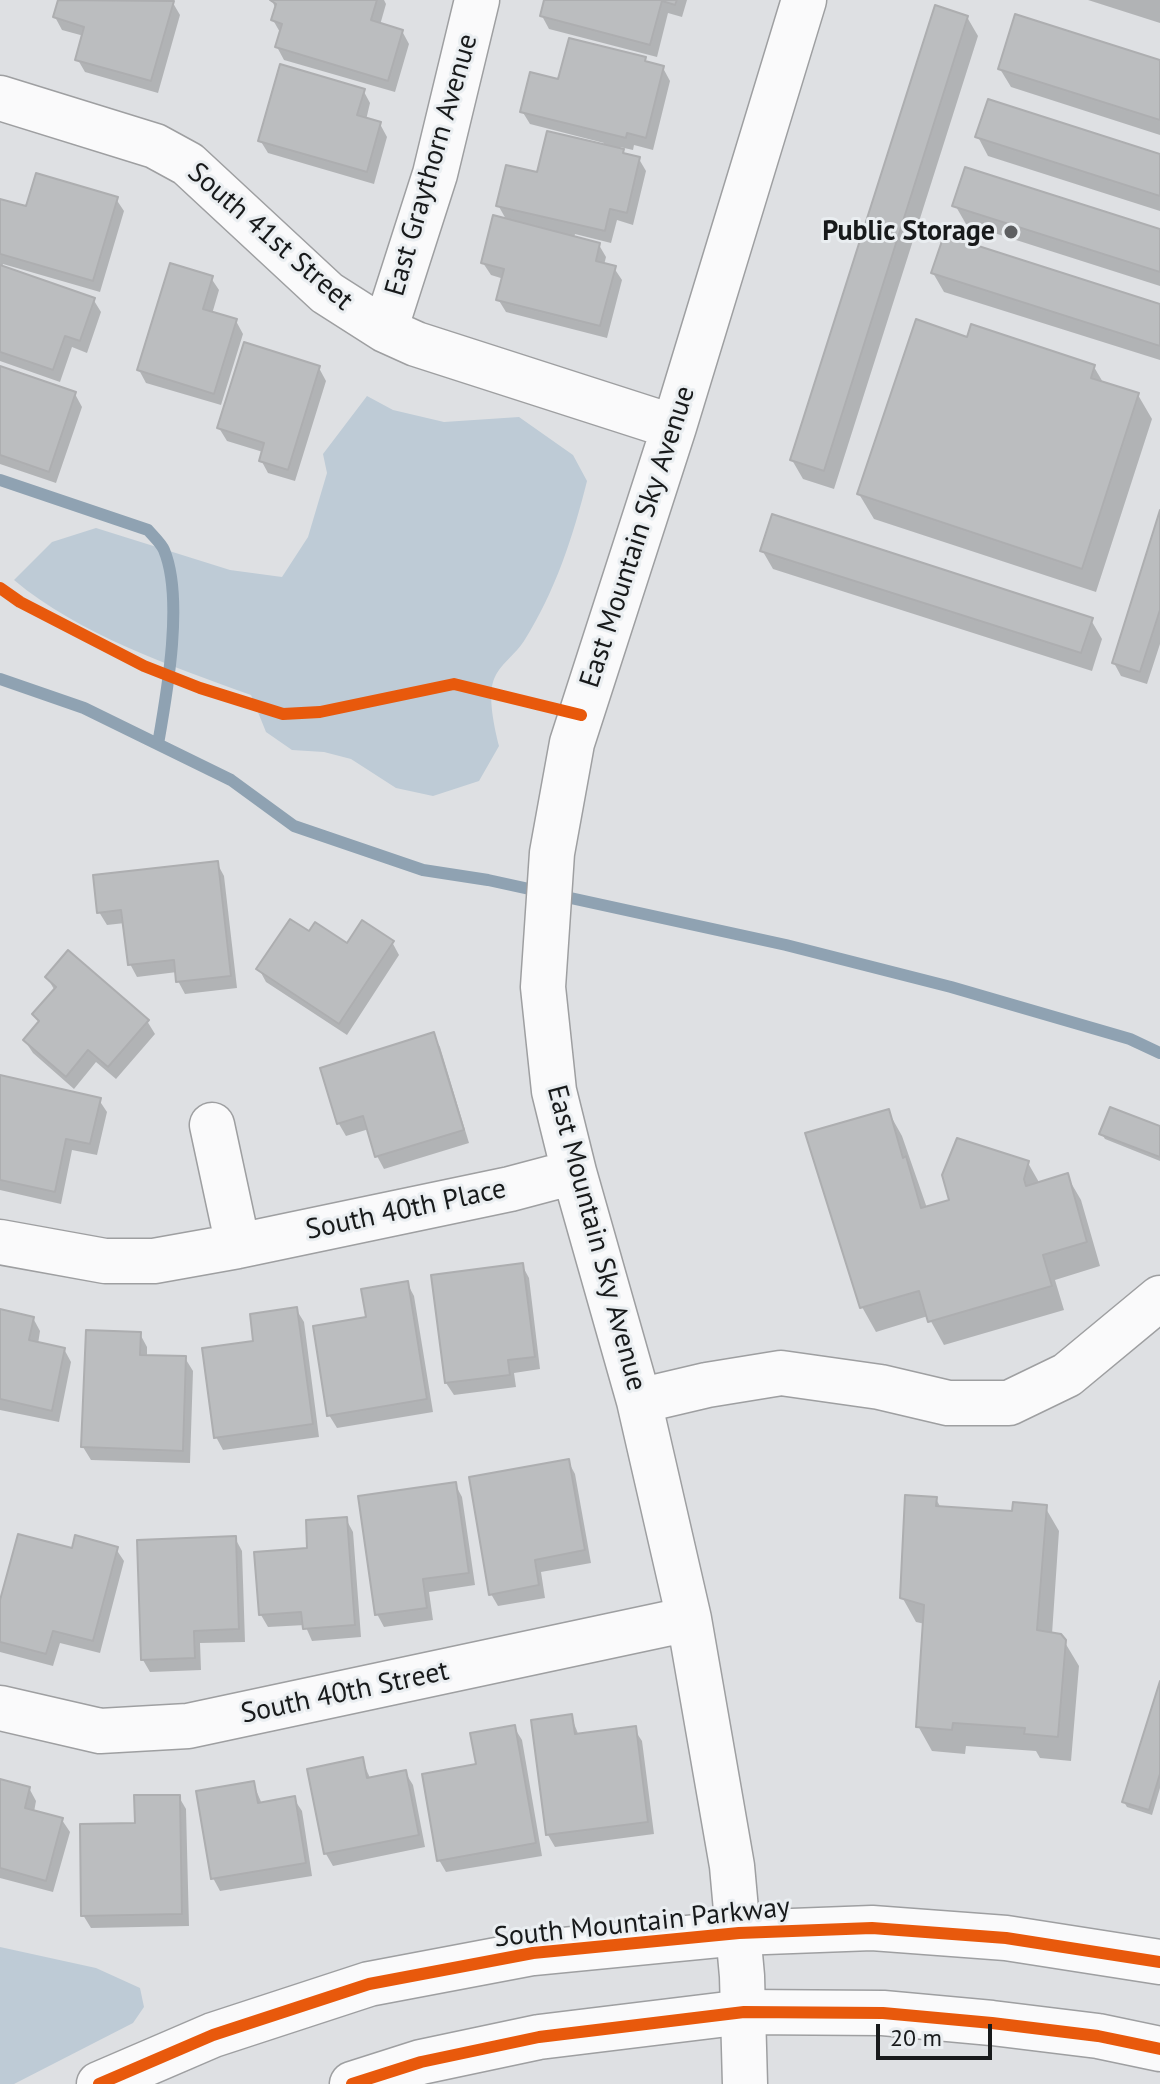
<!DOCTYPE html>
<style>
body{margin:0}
#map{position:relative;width:1160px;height:2084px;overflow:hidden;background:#dee0e3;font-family:"PT Sans",sans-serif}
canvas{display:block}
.scale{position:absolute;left:876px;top:2024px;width:116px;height:36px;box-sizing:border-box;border:4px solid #181a1b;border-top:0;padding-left:10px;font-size:24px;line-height:28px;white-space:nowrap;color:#181a1b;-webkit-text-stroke:6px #eaeef1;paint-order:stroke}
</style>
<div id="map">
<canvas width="1160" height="2084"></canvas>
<div class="scale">20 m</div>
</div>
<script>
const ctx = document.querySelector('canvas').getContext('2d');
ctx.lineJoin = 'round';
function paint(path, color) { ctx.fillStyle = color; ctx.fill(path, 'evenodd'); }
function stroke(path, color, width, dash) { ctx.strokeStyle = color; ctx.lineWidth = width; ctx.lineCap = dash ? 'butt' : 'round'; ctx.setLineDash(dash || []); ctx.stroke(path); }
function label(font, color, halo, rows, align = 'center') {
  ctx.font = font + ' "PT Sans",sans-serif'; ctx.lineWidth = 6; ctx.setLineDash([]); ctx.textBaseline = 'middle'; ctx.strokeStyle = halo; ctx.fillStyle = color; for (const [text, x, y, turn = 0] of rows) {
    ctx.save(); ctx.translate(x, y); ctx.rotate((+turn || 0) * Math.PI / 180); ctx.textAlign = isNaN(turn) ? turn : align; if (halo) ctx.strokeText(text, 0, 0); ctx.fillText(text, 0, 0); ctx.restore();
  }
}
const green = new Path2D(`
 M 367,396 L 393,410 L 444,422 L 519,417 L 573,455 L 587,481 C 573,537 555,592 524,641 C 516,654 499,665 494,679 C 487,696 495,730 499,746 L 479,781 L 433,796 L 396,788 L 351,759 L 324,752 L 292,750 L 266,732 L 251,695 C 173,667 78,634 14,580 L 52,542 L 96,528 L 230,570 L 282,577 L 308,537 L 327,473 L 323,454 Z
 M 0,1947 L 96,1968 L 140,1988 L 144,2007 L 133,2023 L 14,2084 L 0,2084 Z`);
const shadow = new Path2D(`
 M 60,0 L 164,0 L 173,3 L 180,15 L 158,93 L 85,72 L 78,60 L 84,36 L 62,30 L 55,17 Z
 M 272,0 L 384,0 L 386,4 L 380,25 L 402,31 L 409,44 L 395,92 L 284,60 L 277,47 L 281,34 L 273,20 L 276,10 Z
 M 546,0 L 687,0 L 682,17 L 668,13 L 657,57 L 549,29 L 542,16 Z
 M 1088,0 L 1160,0 L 1160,23 Z
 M 967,17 L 978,36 L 834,489 L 803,479 L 792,460 Z
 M 645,59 L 648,64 L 663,68 L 670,81 L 653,150 L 634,145 L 633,150 L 620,147 L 625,155 L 639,159 L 646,171 L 633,225 L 617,220 L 611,243 L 575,234 L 574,238 L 599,245 L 606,257 L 604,265 L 614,268 L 622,280 L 607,338 L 506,312 L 498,299 L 504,279 L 491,275 L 483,263 L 507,221 L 498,205 L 538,175 L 603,146 L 604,143 L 530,124 L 522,111 L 560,81 Z
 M 1160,62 L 1160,135 L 1011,87 L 1000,69 Z
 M 363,90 L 370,103 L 366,120 L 380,124 L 387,137 L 374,184 L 268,153 L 260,140 Z
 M 978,137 L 1160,156 L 1160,211 L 988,156 Z
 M 116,199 L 124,211 L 100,292 L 3,264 L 2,268 L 93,299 L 101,312 L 87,353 L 72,347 L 60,382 L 0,361 L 0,203 L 28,209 Z
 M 955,205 L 1160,231 L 1160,286 L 966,224 Z
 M 933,273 L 1160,306 L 1160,360 L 944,292 Z
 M 211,278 L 219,290 L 212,314 L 236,321 L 243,334 L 221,405 L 146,383 L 139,370 Z
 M 968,339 L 1094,367 L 1104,384 L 1138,395 L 1152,419 L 1096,592 L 874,519 L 859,494 Z
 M 0,368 L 75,394 L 82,407 L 56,483 L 0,464 Z
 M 319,368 L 326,381 L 295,481 L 268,473 L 261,460 L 263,452 L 227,441 L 219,428 Z
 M 1160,517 L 1160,644 L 1147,684 L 1121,676 L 1114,663 Z
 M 762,550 L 1091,620 L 1102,639 L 1092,671 L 773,569 Z
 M 217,863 L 224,876 L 237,988 L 185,994 L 178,981 L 177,972 L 137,977 L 130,964 L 125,923 L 107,925 L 99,912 Z
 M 392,942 L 399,955 L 347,1035 L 266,982 L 259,969 L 348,946 Z
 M 47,977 L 147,1021 L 155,1034 L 116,1079 L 96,1062 L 74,1089 L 33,1053 L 25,1041 L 40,1024 L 35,1015 L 55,991 Z
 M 433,1035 L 440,1047 L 469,1143 L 384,1169 L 377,1156 L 369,1129 L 346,1136 L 339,1124 L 322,1069 Z
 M 0,1078 L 99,1100 L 107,1112 L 97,1155 L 72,1150 L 61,1204 L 0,1190 Z
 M 888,1111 L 902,1136 L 927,1208 L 951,1201 L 1028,1163 L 1040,1184 L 1067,1176 L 1081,1200 L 1100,1266 L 1055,1280 L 1064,1310 L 944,1345 L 928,1316 L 876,1332 L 862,1307 Z
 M 1160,1128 L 1160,1161 L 1105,1139 L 1101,1133 Z
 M 522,1265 L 529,1278 L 540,1369 L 514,1373 L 516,1387 L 454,1395 L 446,1383 Z
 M 407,1283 L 414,1296 L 433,1412 L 337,1428 L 329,1415 L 368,1318 Z
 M 296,1309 L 304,1322 L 319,1437 L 223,1450 L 216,1437 L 255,1343 Z
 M 0,1311 L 33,1318 L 40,1331 L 38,1344 L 64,1349 L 71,1362 L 59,1422 L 0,1410 Z
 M 140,1334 L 147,1347 L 147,1357 L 185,1358 L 193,1371 L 190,1463 L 91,1460 L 83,1447 Z
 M 568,1461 L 575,1474 L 591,1563 L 541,1572 L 545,1598 L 498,1606 L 491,1594 Z
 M 455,1484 L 462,1497 L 475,1585 L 429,1592 L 433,1620 L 384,1627 L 377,1614 Z
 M 936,1499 L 941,1508 L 1014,1513 L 1045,1507 L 1059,1531 L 1052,1634 L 1064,1641 L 1079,1666 L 1071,1761 L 1040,1758 L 1036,1751 L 966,1746 L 965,1754 L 932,1751 L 918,1726 L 925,1624 L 916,1622 L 902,1597 Z
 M 346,1519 L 353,1532 L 361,1637 L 312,1641 L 305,1625 L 268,1627 L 261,1615 L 310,1550 Z
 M 235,1538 L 242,1551 L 245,1642 L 200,1643 L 201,1670 L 150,1672 L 143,1660 Z
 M 116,1549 L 124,1561 L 100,1653 L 60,1643 L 53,1666 L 0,1652 L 0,1607 L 73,1550 Z
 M 1160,1687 L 1160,1788 L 1152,1815 L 1127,1807 L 1124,1802 Z
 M 571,1716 L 579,1736 L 634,1729 L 642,1741 L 654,1834 L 555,1847 L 548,1835 L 533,1721 Z
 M 514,1727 L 522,1740 L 542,1856 L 446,1872 L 439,1860 L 478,1766 Z
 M 362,1760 L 371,1780 L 405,1772 L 413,1785 L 425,1847 L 333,1866 L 326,1854 Z
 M 0,1781 L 29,1788 L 36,1801 L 34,1812 L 62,1820 L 70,1832 L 53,1892 L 0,1878 Z
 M 253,1783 L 262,1804 L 294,1799 L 302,1811 L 312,1876 L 220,1891 L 213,1878 Z
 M 179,1797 L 186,1809 L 189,1926 L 91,1928 L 83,1915 Z`);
const stream = new Path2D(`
 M 0,480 L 148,530 C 153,536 161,543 164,550 C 184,598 167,693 158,744
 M 0,679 L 84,708 L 231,780 L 294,826 L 423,870 L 488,880 L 786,945 L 951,987 L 1130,1039 L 1160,1053`);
const building = new Path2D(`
 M 58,0 L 174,1 L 151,81 L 75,60 L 84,27 L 53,17 Z
 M 270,0 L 377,0 L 371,20 L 403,30 L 388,81 L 275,47 L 282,24 L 271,20 L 276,4 Z
 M 544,0 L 677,0 L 675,5 L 662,1 L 650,45 L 540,16 Z
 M 935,5 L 968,16 L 824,471 L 790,460 Z
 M 1015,14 L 1160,60 L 1160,120 L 998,69 Z
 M 569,38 L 646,57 L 645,61 L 664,66 L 646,138 L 627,133 L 626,138 L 520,112 L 530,72 L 558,79 Z
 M 280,64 L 365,89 L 357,115 L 381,122 L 367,172 L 258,141 Z
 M 988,99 L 1160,154 L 1160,196 L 975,137 Z
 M 547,131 L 624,149 L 623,153 L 640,157 L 627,213 L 610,209 L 605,231 L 496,206 L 506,165 L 537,172 Z
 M 965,167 L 1160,229 L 1160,272 L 952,206 Z
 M 36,173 L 118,197 L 93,281 L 0,254 L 0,199 L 26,206 Z
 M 493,215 L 600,243 L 596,261 L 616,266 L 600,326 L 496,300 L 504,269 L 481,263 Z
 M 944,235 L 1160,304 L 1160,346 L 931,273 Z
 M 170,263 L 213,276 L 203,309 L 237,319 L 214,394 L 137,370 Z
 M 0,265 L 95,298 L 80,341 L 65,336 L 53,370 L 0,352 Z
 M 916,319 L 967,337 L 971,324 L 1095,365 L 1091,378 L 1139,393 L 1082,569 L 857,494 Z
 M 244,342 L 320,366 L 288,470 L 259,461 L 264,443 L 217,428 Z
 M 0,366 L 76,392 L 49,472 L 0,455 Z
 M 1160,510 L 1160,610 L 1140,672 L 1112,663 Z
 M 772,514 L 1093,618 L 1081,653 L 760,551 Z
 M 218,861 L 231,976 L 176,982 L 174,960 L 128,965 L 121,910 L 97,913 L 93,875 Z
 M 290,919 L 309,931 L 315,922 L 347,943 L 362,920 L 394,941 L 339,1024 L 256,969 Z
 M 68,950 L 149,1020 L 108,1067 L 88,1050 L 66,1077 L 23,1040 L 39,1021 L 32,1014 L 56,987 L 45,977 Z
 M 434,1032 L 464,1130 L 375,1157 L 363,1116 L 337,1124 L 320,1068 Z
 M 0,1075 L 101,1098 L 90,1144 L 66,1139 L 55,1192 L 0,1180 Z
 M 1110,1107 L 1160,1126 L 1160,1157 L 1099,1134 Z
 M 889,1109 L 903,1158 L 906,1156 L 921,1208 L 949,1200 L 942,1175 L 957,1138 L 1029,1161 L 1024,1179 L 1026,1186 L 1068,1173 L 1087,1242 L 1043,1255 L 1052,1286 L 928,1322 L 919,1291 L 860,1308 L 805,1133 Z
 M 523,1263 L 535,1357 L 508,1360 L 510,1375 L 445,1383 L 431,1275 Z
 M 408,1281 L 427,1399 L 327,1416 L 313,1326 L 366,1317 L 361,1289 Z
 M 297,1307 L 313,1424 L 214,1438 L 202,1348 L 253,1341 L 250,1314 Z
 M 0,1309 L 34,1317 L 29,1340 L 65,1348 L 52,1411 L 0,1399 Z
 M 86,1330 L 141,1332 L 140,1355 L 186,1356 L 183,1451 L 81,1447 Z
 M 569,1459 L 585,1550 L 535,1560 L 539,1585 L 489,1595 L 469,1477 Z
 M 456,1482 L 469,1573 L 423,1579 L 427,1608 L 375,1615 L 358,1496 Z
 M 905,1495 L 937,1497 L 936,1506 L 1012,1511 L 1013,1502 L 1047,1505 L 1037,1630 L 1061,1634 L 1066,1640 L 1058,1737 L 1024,1734 L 1025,1728 L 953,1723 L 952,1730 L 916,1727 L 924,1605 L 900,1598 Z
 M 347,1517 L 355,1625 L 303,1629 L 301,1612 L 259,1615 L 254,1552 L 307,1548 L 306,1520 Z
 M 18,1534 L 72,1548 L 75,1535 L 118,1547 L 93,1641 L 53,1631 L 46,1654 L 0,1642 L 0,1600 Z
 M 236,1536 L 239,1629 L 194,1631 L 195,1658 L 141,1660 L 137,1540 Z
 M 1160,1681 L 1160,1774 L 1149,1810 L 1122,1802 Z
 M 572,1714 L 575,1734 L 636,1726 L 648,1822 L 546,1835 L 531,1720 Z
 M 515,1725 L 536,1843 L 437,1861 L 422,1774 L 476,1764 L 470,1733 Z
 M 363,1757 L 367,1778 L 406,1770 L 419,1835 L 324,1854 L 307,1769 Z
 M 0,1779 L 30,1787 L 25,1808 L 63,1818 L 46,1881 L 0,1868 Z
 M 254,1781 L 258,1803 L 295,1796 L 306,1863 L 211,1879 L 196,1791 Z
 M 134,1795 L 180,1795 L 182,1914 L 81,1916 L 80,1824 L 135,1823 Z`);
const minor = new Path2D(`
 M 0,98 L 155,146 L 188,164 L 327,293 L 385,330 L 416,344 L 674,427
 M 385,330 L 435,174 L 477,0
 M 212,1125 L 238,1246
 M 0,1242 L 105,1261 L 154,1261 L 238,1246 L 510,1189 L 574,1172
 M 639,1401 L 707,1385 L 781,1373 L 880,1387 L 948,1403 L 1009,1403 L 1067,1375 L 1160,1298
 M 0,1708 L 100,1731 L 188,1726 L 689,1619
 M 745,2084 L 742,1976 L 732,1866 L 689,1619 L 639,1401 L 574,1172 L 554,1091 L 543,987 L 552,853 L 572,743 L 674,427 L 804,0`);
const tertiary = new Path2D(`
 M 99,2084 L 213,2035 L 369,1984 L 533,1953 L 739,1933 L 872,1928 L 1006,1938 L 1160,1962
 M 352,2084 L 421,2062 L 539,2037 L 744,2012 L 883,2013 L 992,2023 L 1098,2036 L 1160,2049`);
const cycleway = new Path2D(`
 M 0,588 L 20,602 L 144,666 L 200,688 L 283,714 L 320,712 L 454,684 L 581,715
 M 99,2084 L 213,2035 L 369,1984 L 533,1953 L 739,1933 L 872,1928 L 1006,1938 L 1160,1962
 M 352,2084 L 421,2062 L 539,2037 L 744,2012 L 883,2013 L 992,2023 L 1098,2036 L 1160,2049`);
const markers = [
 [1011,232,8,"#5d5f61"]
];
const streetNames = [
 ["East Graythorn Avenue",432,165,-74],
 ["South 41st Street",270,237,41],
 ["East Mountain Sky Avenue",638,537,-72],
 ["South 40th Place",406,1210,-12],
 ["East Mountain Sky Avenue",596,1238,75],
 ["South 40th Street",345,1693,-12],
 ["South Mountain Parkway",642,1923,-6]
];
const poiNames = [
 ["Public Storage",995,232]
];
paint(green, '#becbd6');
paint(shadow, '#0003');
stroke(stream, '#8fa2b2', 12);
paint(building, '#bbbdbf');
stroke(building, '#adaeb0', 2);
stroke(minor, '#9e9fa1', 47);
stroke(tertiary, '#9e9fa1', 47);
stroke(minor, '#fafafb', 44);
stroke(tertiary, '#fafafb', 44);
stroke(cycleway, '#e8590c', 12);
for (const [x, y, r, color] of markers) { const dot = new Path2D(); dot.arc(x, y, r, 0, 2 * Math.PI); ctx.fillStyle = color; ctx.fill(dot); stroke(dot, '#eaeef1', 3); }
label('28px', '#181a1b', '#eaeef1', streetNames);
label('bold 28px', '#181a1b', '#eaeef1', poiNames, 'right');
</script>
